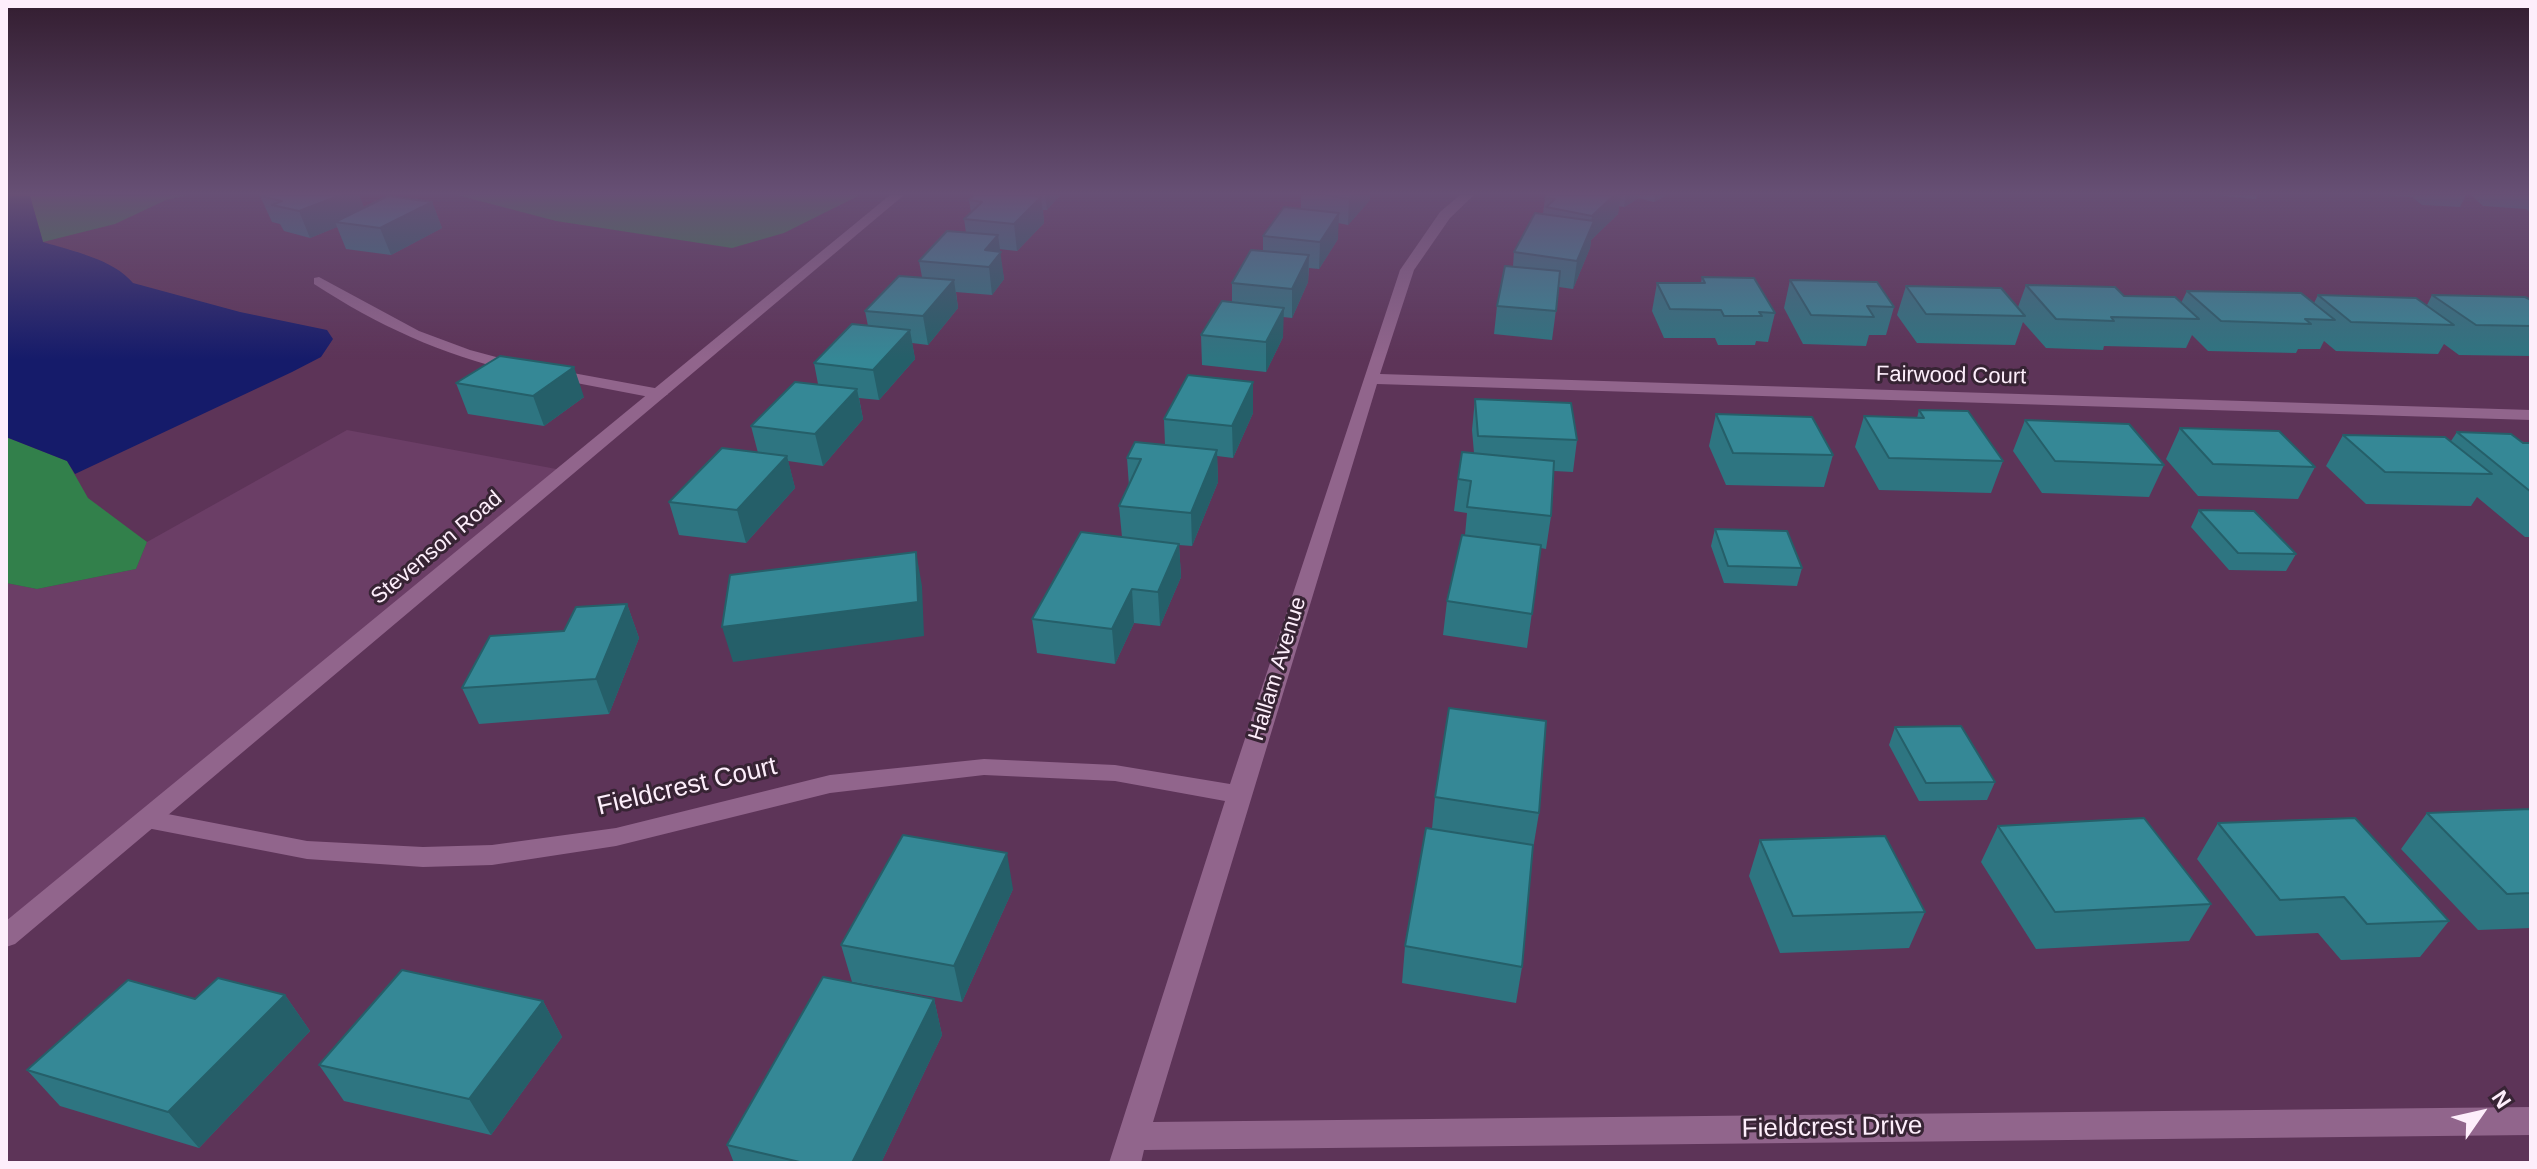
<!DOCTYPE html>
<style>
body{margin:0}
#map{position:relative;width:2537px;height:1169px;overflow:hidden;background:#5d3458;font-family:Helvetica,sans-serif}
canvas{display:block}
.frame{position:absolute;inset:0;border:8px solid #fdeefb;pointer-events:none}
.north{position:absolute;left:2441px;top:1073px;width:80px;height:80px;-webkit-text-stroke:6px #372434;paint-order:stroke;rotate:56deg;font-size:22px;font-weight:700;line-height:32px;text-align:center;color:#fdeefb}
.north::after{content:'';display:block;margin:auto;width:28px;height:36px;background:#fdeefb;clip-path:polygon(50% 0,100% 100%,50% 72%,0 100%)}
</style>
<div id="map">
<canvas width="2537" height="1169"></canvas>
<div class="frame"></div>
<div class="north">N</div>
</div>
<script>
const ctx = document.querySelector('canvas').getContext('2d');
ctx.lineJoin = 'round';
function paint(path, color) { ctx.fillStyle = color; ctx.fill(path, 'evenodd'); }
function stroke(path, color, width, dash) { ctx.strokeStyle = color; ctx.lineWidth = width; ctx.lineCap = dash ? 'butt' : 'round'; ctx.setLineDash(dash || []); ctx.stroke(path); }
function label(font, color, halo, rows, align = 'center') {
  ctx.font = font + ' Helvetica,sans-serif'; ctx.lineWidth = 6; ctx.setLineDash([]); ctx.textBaseline = 'middle'; ctx.strokeStyle = halo; ctx.fillStyle = color; for (const [text, x, y, turn = 0] of rows) {
    ctx.save(); ctx.translate(x, y); ctx.rotate((+turn || 0) * Math.PI / 180); ctx.textAlign = isNaN(turn) ? turn : align; if (halo) ctx.strokeText(text, 0, 0); ctx.fillText(text, 0, 0); ctx.restore();
  }
}
const built = new Path2D(`
 M 347,430 L 567,471 L 6,936 L 6,583 L 37,589 L 136,569 L 147,542 Z`);
const green = new Path2D(`
 M 187,195 L 166,200 L 115,224 L 43,242 L 30,196 L 6,196 Z
 M 457,195 L 860,195 L 784,233 L 732,248 L 556,221 Z
 M 6,437 L 67,461 L 88,498 L 147,542 L 136,569 L 37,589 L 6,583 Z`);
const water = new Path2D(`
 M 6,196 L 30,196 L 43,242 C 72,251 113,259 133,283 L 240,312 L 327,330 L 333,339 L 321,357 L 292,372 L 75,474 L 67,461 L 6,437 Z`);
const minor = new Path2D(`
 M 1460,195 L 1474,195 L 1450,218 L 1414,270 L 1380,374 L 2531,410 L 2531,420 L 1377,384 L 1153,1122 L 2531,1107 L 2531,1135 L 1144,1150 L 1141,1163 L 1109,1163 L 1225,801 L 1115,781 L 984,775 L 830,793 L 616,846 L 492,865 L 423,867 L 307,859 L 147,828 L 138,825 L 135,819 L 138,813 L 147,810 L 307,841 L 423,847 L 492,845 L 616,828 L 830,775 L 984,759 L 1115,765 L 1230,784 L 1400,270 L 1440,212 Z
 M 319,277 L 419,331 L 470,350 L 522,364 L 524,367 L 516,372 C 442,355 377,325 314,284 L 314,278 Z
 M 551,369 L 660,389 L 668,394 L 660,399 L 545,377 L 543,374 Z`);
const secondary = new Path2D(`
 M 890,195 L 904,195 L 15,944 L 6,947 L 6,921 Z`);
const wall = new Path2D(`
 M 262,195 L 359,195 L 364,208 L 432,202 L 442,228 L 391,255 L 346,249 L 337,227 L 310,238 L 284,231 L 280,224 L 272,222 L 260,196 Z
 M 974,195 L 1060,195 L 1047,210 L 1043,210 L 1044,223 L 1017,251 L 999,249 L 1004,279 L 992,295 L 956,292 L 958,308 L 928,345 L 912,343 L 915,359 L 879,400 L 859,398 L 863,419 L 823,466 L 788,461 L 795,488 L 746,543 L 679,535 L 669,502 L 758,453 L 751,426 L 818,384 L 814,363 L 868,326 L 865,311 L 922,277 L 919,261 L 966,233 L 964,219 L 971,212 L 969,200 Z
 M 1301,195 L 1370,195 L 1370,200 L 1348,225 L 1338,223 L 1338,239 L 1319,269 L 1309,268 L 1308,282 L 1292,318 L 1283,317 L 1283,337 L 1266,372 L 1202,365 L 1201,335 L 1232,302 L 1232,283 L 1263,251 L 1263,236 L 1301,208 Z
 M 1547,195 L 1667,195 L 1654,202 L 1639,198 L 1624,207 L 1619,206 L 1618,214 L 1591,240 L 1590,248 L 1573,289 L 1559,287 L 1552,340 L 1494,334 L 1497,306 L 1513,266 L 1514,252 L 1543,214 L 1545,198 Z
 M 2213,195 L 2257,195 L 2256,199 Z
 M 2381,195 L 2466,195 L 2460,207 L 2422,205 L 2412,197 Z
 M 2471,195 L 2531,195 L 2531,213 L 2526,209 L 2483,206 Z
 M 1702,277 L 1775,313 L 1768,342 L 1756,341 L 1755,345 L 1718,345 L 1715,338 L 1664,338 L 1652,311 L 1657,283 L 1701,283 Z
 M 1790,280 L 1894,307 L 1886,335 L 1869,335 L 1866,346 L 1803,344 L 1784,308 Z
 M 2026,285 L 2181,303 L 2187,291 L 2314,303 L 2318,295 L 2427,305 L 2432,295 L 2531,300 L 2531,356 L 2459,355 L 2444,344 L 2438,354 L 2336,351 L 2324,341 L 2320,349 L 2298,349 L 2296,353 L 2208,351 L 2192,335 L 2186,348 L 2104,346 L 2103,350 L 2046,348 L 2023,322 L 2015,345 L 1917,343 L 1897,315 L 1906,286 L 2018,307 Z
 M 1253,382 L 1253,413 L 1233,458 L 1217,456 L 1218,482 L 1192,546 L 1179,545 L 1181,577 L 1160,626 L 1134,623 L 1115,664 L 1037,653 L 1032,619 L 1122,537 L 1119,506 L 1129,486 L 1127,458 L 1165,445 L 1164,419 Z
 M 456,383 L 584,397 L 544,426 L 468,414 Z
 M 1475,399 L 1577,440 L 1573,472 L 1554,471 L 1551,516 L 1546,549 L 1541,548 L 1527,648 L 1443,635 L 1447,601 L 1465,535 L 1467,513 L 1454,511 L 1458,479 L 1474,453 L 1472,430 Z
 M 1919,410 L 2003,461 L 1991,493 L 1879,490 L 1855,447 L 1864,416 L 1917,418 Z
 M 1716,414 L 1833,455 L 1824,487 L 1726,485 L 1709,446 Z
 M 2025,420 L 2164,465 L 2149,497 L 2042,493 L 2013,451 Z
 M 2180,428 L 2315,467 L 2298,499 L 2198,496 L 2166,459 Z
 M 2457,432 L 2531,443 L 2531,537 L 2525,537 L 2477,497 L 2471,506 L 2366,504 L 2326,466 L 2343,435 L 2451,441 Z
 M 2199,510 L 2296,554 L 2286,571 L 2229,570 L 2191,527 Z
 M 1715,529 L 1802,568 L 1797,586 L 1724,583 L 1711,546 Z
 M 627,604 L 639,638 L 609,714 L 479,724 L 462,688 L 564,631 Z
 M 1895,727 L 1995,782 L 1987,800 L 1919,801 L 1889,745 Z
 M 1435,797 L 1539,813 L 1533,849 L 1522,967 L 1516,1003 L 1402,983 L 1405,946 L 1432,829 Z
 M 2531,809 L 2531,928 L 2478,930 L 2401,849 L 2427,813 Z
 M 2218,823 L 2449,921 L 2420,957 L 2341,960 L 2318,933 L 2256,936 L 2197,859 Z
 M 1998,826 L 2211,904 L 2189,941 L 2036,949 L 1981,862 Z
 M 1760,840 L 1925,912 L 1909,948 L 1780,953 L 1749,876 Z
 M 1013,889 L 962,1002 L 852,982 L 841,945 Z
 M 285,995 L 310,1031 L 199,1148 L 60,1106 L 27,1070 L 195,999 Z
 M 934,999 L 942,1035 L 881,1163 L 734,1163 L 727,1145 Z
 M 543,1001 L 562,1037 L 491,1135 L 344,1101 L 319,1065 Z`);
const shadedWall = new Path2D(`
 M 341,195 L 359,195 L 367,215 L 335,222 L 337,227 L 310,238 L 299,211 Z
 M 1045,195 L 1060,195 L 1047,210 Z
 M 1352,195 L 1370,195 L 1370,200 L 1348,225 L 1349,199 Z
 M 1614,195 L 1621,195 L 1618,214 L 1591,240 L 1590,248 L 1573,289 L 1577,261 L 1590,231 L 1592,216 Z
 M 1626,195 L 1640,195 L 1639,198 L 1624,207 Z
 M 1656,195 L 1667,195 L 1654,202 Z
 M 1041,197 L 1044,223 L 1017,251 L 1014,224 Z
 M 432,202 L 442,228 L 391,255 L 380,228 Z
 M 1339,213 L 1338,239 L 1319,269 L 1320,242 Z
 M 998,235 L 1004,279 L 992,295 L 989,267 L 985,250 Z
 M 1309,255 L 1308,282 L 1292,318 L 1292,289 Z
 M 954,280 L 958,308 L 928,345 L 923,316 Z
 M 1284,308 L 1283,337 L 1266,372 L 1266,342 Z
 M 910,330 L 915,359 L 879,400 L 873,370 Z
 M 574,367 L 584,397 L 544,426 L 533,396 Z
 M 1253,382 L 1253,413 L 1233,458 L 1232,426 Z
 M 857,389 L 863,419 L 823,466 L 815,434 Z
 M 1217,450 L 1218,482 L 1192,546 L 1191,513 Z
 M 787,456 L 795,488 L 746,543 L 737,510 Z
 M 1179,544 L 1181,577 L 1160,626 L 1158,592 Z
 M 916,552 L 922,586 L 924,636 L 733,662 L 722,627 Z
 M 1132,589 L 1134,623 L 1115,664 L 1112,629 Z
 M 627,604 L 639,638 L 609,714 L 596,679 Z
 M 1007,853 L 1013,889 L 962,1002 L 954,966 Z
 M 285,995 L 310,1031 L 199,1148 L 168,1112 Z
 M 934,999 L 942,1035 L 881,1163 L 852,1163 Z
 M 543,1001 L 562,1037 L 491,1135 L 469,1099 Z`);
const building = new Path2D(`
 M 262,195 L 341,195 L 299,211 L 272,205 L 282,201 L 260,196 Z
 M 974,195 L 1027,195 L 1041,197 L 1014,224 L 964,219 L 982,202 L 969,200 Z
 M 1326,195 L 1352,195 L 1349,199 Z
 M 1547,195 L 1614,195 L 1592,216 L 1546,207 L 1555,199 L 1545,198 Z
 M 388,196 L 432,202 L 380,228 L 335,222 Z
 M 1284,207 L 1339,213 L 1320,242 L 1263,236 Z
 M 1535,213 L 1594,221 L 1577,261 L 1514,252 Z
 M 947,231 L 998,235 L 985,250 L 1001,252 L 989,267 L 919,261 Z
 M 1251,250 L 1309,255 L 1292,289 L 1232,283 Z
 M 1505,266 L 1560,271 L 1556,311 L 1497,306 Z
 M 899,276 L 954,280 L 923,316 L 865,311 Z
 M 1702,277 L 1754,278 L 1775,313 L 1759,312 L 1762,316 L 1724,316 L 1721,310 L 1670,309 L 1657,283 L 1705,283 Z
 M 1790,280 L 1877,282 L 1894,307 L 1867,306 L 1874,317 L 1811,315 Z
 M 2026,285 L 2115,287 L 2124,296 L 2175,297 L 2199,319 L 2111,317 L 2114,321 L 2056,319 Z
 M 1906,286 L 2001,288 L 2025,316 L 1926,314 Z
 M 2187,291 L 2301,293 L 2335,320 L 2305,319 L 2311,324 L 2221,321 Z
 M 2318,295 L 2416,298 L 2454,325 L 2351,322 Z
 M 2432,295 L 2525,297 L 2531,300 L 2531,326 L 2476,325 Z
 M 1222,301 L 1284,308 L 1266,342 L 1201,335 Z
 M 852,324 L 910,330 L 873,370 L 814,363 Z
 M 500,356 L 574,367 L 533,396 L 456,383 Z
 M 1188,375 L 1253,382 L 1232,426 L 1164,419 Z
 M 795,382 L 857,389 L 815,434 L 751,426 Z
 M 1475,399 L 1571,403 L 1577,440 L 1478,436 Z
 M 1919,410 L 1968,411 L 2003,461 L 1889,458 L 1864,416 L 1924,418 Z
 M 1716,414 L 1812,417 L 1833,455 L 1733,453 Z
 M 2025,420 L 2129,424 L 2164,465 L 2055,461 Z
 M 2180,428 L 2279,431 L 2315,467 L 2213,464 Z
 M 2457,432 L 2511,434 L 2523,443 L 2531,443 L 2531,492 Z
 M 2343,435 L 2445,437 L 2492,474 L 2385,472 Z
 M 1135,442 L 1217,450 L 1191,513 L 1119,506 L 1141,459 L 1127,458 Z
 M 722,448 L 787,456 L 737,510 L 669,502 Z
 M 1462,452 L 1554,461 L 1551,516 L 1467,507 L 1471,481 L 1458,479 Z
 M 2199,510 L 2254,511 L 2296,554 L 2238,553 Z
 M 1715,529 L 1787,531 L 1802,568 L 1728,566 Z
 M 1081,532 L 1179,544 L 1158,592 L 1132,589 L 1112,629 L 1032,619 Z
 M 1462,535 L 1541,545 L 1532,614 L 1447,601 Z
 M 916,552 L 918,602 L 722,627 L 730,575 Z
 M 627,604 L 596,679 L 462,688 L 490,636 L 564,631 L 576,607 Z
 M 1449,708 L 1546,721 L 1539,813 L 1435,797 Z
 M 1961,726 L 1995,782 L 1926,783 L 1895,727 Z
 M 2531,809 L 2531,893 L 2507,894 L 2427,813 Z
 M 2144,818 L 2211,904 L 2055,912 L 1998,826 Z
 M 2355,818 L 2449,921 L 2367,924 L 2344,897 L 2280,900 L 2218,823 Z
 M 1426,828 L 1533,845 L 1522,967 L 1405,946 Z
 M 903,835 L 1007,853 L 954,966 L 841,945 Z
 M 1885,836 L 1925,912 L 1793,916 L 1760,840 Z
 M 402,970 L 543,1001 L 469,1099 L 319,1065 Z
 M 823,977 L 934,999 L 852,1163 L 804,1163 L 727,1145 Z
 M 218,978 L 285,995 L 168,1112 L 27,1070 L 128,980 L 195,999 Z`);
const streetNames = [
 ["Fairwood Court",1951,376,1],
 ["Stevenson Road",437,548,-40],
 ["Hallam Avenue",1278,669,-73]
];
const nearStreetnames = [
 ["Fieldcrest Court",687,787,-13],
 ["Fieldcrest Drive",1832,1128,-1]
];
paint(built, '#6b3e66');
paint(green, '#32804b');
paint(water, '#151b6a');
paint(minor, '#91658c');
paint(secondary, '#91658c');
paint(wall, '#2e7581');
paint(shadedWall, '#255f69');
paint(building, '#358896');
stroke(building, '#255f69', 2);
const sky = ctx.createLinearGradient(0, 0, 0, 359);
sky.addColorStop(0, '#331d30');
sky.addColorStop(0.54, '#675075');
sky.addColorStop(1, '#67507500');
ctx.fillStyle = sky;
ctx.fillRect(0, 0, 2537, 359);
label('22px', '#fdeefb', '#372434', streetNames);
label('26px', '#fdeefb', '#372434', nearStreetnames);
</script>
